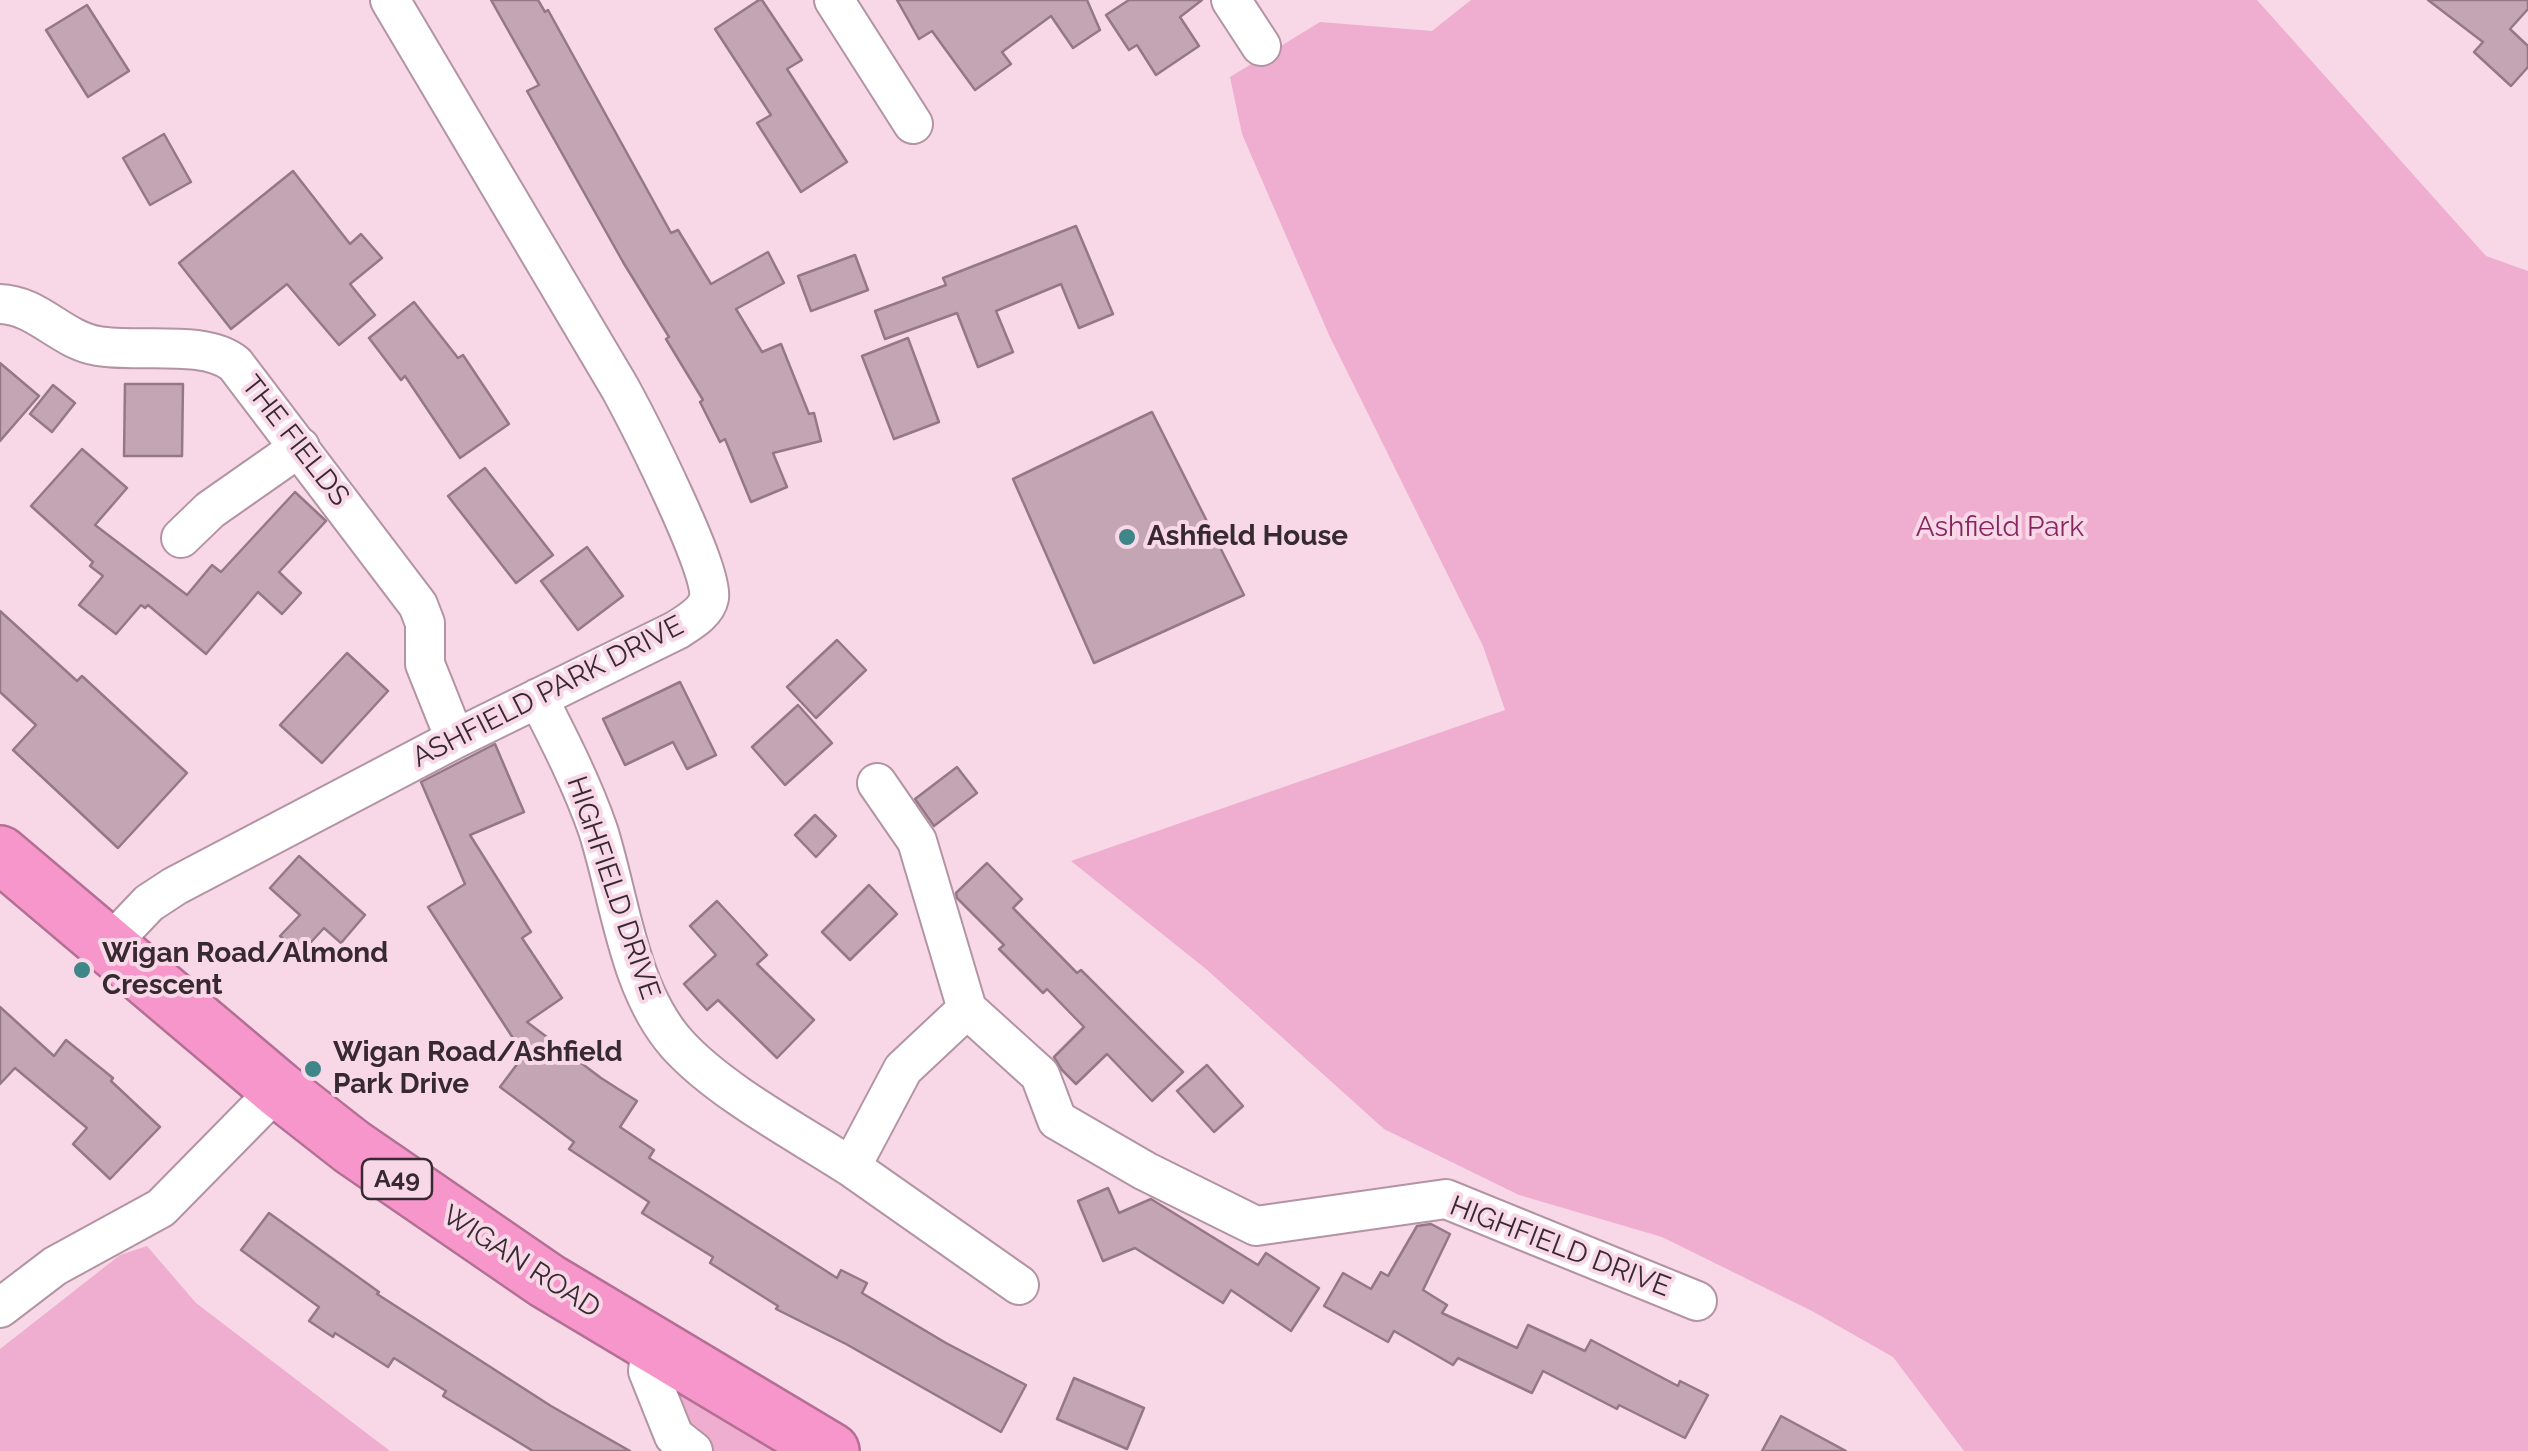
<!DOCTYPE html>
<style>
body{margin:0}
canvas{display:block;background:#f8d7e7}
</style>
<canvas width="2528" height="1451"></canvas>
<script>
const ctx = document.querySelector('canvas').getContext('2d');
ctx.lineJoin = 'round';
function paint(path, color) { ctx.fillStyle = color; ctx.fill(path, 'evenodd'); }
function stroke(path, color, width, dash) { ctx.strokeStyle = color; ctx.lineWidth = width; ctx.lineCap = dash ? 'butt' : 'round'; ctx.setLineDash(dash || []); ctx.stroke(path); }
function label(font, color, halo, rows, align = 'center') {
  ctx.font = font + ' Raleway,sans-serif'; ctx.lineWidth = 8; ctx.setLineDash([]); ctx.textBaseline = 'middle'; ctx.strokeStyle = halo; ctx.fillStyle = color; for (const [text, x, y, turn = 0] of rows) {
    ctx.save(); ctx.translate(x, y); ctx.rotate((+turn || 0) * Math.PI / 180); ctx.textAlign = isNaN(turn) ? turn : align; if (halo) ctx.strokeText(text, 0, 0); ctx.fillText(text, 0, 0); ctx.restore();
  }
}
const green = new Path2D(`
 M 1471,0 L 2257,0 L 2486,256 L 2528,271 L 2528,1451 L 1964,1451 L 1893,1357 L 1812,1311 L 1662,1237 L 1519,1195 L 1384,1129 L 1206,969 L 1071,861 L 1505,710 L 1483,646 L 1329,335 L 1242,134 L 1230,77 L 1320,22 L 1432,31 Z
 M 147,1246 L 196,1303 L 390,1451 L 0,1451 L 0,1349 L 120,1255 Z
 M 651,1345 L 831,1451 L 693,1451 Z`);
const building = new Path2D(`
 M 491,0 L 538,0 L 545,12 L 548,10 L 671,233 L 678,230 L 711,284 L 768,252 L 784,283 L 736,309 L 762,352 L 781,344 L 809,414 L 814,413 L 821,441 L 773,453 L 787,487 L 751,502 L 725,439 L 720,442 L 700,402 L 703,400 L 666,339 L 669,337 L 623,262 L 527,91 L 539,85 Z
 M 759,0 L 762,0 L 802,60 L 787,69 L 847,162 L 801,192 L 757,123 L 771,115 L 715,29 Z
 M 897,0 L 1087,0 L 1100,30 L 1073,48 L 1051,16 L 1002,52 L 1011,64 L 975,90 L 932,31 L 919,39 Z
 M 1129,0 L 1202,0 L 1180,17 L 1199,46 L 1156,75 L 1137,45 L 1129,50 L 1106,15 Z
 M 2428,0 L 2528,0 L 2528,9 L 2510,29 L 2528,46 L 2528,67 L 2511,86 L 2474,52 L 2483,42 Z
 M 87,5 L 129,71 L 88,97 L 46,30 Z
 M 164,134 L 191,182 L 150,205 L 123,158 Z
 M 293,171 L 350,244 L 361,234 L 382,258 L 350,284 L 375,315 L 339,345 L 287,284 L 231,329 L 179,263 Z
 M 1076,226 L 1113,314 L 1079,328 L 1061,284 L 996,311 L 1013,352 L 978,367 L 957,313 L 885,339 L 875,311 L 946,285 L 943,278 Z
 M 855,255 L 868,290 L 811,311 L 798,276 Z
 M 414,302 L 458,358 L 463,355 L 509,424 L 460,458 L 405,376 L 401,380 L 369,338 Z
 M 908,338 L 939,422 L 894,439 L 862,356 Z
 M 0,363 L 39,396 L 0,441 Z
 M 125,384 L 183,384 L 182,456 L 124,456 Z
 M 53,385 L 75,403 L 52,432 L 30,414 Z
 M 1152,412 L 1244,595 L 1094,663 L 1013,479 Z
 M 82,449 L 127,488 L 95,525 L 187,595 L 212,565 L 221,572 L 295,492 L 326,521 L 279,572 L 301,593 L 282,614 L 258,592 L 206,654 L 148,605 L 145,608 L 141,605 L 116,634 L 79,605 L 103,576 L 90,566 L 93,562 L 31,506 Z
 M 485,468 L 553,555 L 516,583 L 448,496 Z
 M 587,547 L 623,596 L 578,630 L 541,581 Z
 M 0,611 L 77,681 L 82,676 L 187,773 L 118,848 L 13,750 L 36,725 L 0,692 Z
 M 837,640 L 866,670 L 816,718 L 787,687 Z
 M 347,653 L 388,691 L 322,763 L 280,725 Z
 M 680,682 L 716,755 L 687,769 L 673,742 L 625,765 L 603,719 Z
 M 798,705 L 832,743 L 785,785 L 752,747 Z
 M 495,744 L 524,812 L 470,835 L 531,932 L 522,938 L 562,998 L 527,1022 L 601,1078 L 637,1101 L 620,1127 L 654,1150 L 649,1158 L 837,1278 L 841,1270 L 867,1283 L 862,1293 L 946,1343 L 1026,1385 L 1001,1432 L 846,1344 L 776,1309 L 778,1306 L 710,1263 L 713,1257 L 642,1213 L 649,1202 L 569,1149 L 574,1142 L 500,1087 L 524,1055 L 428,907 L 465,884 L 421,782 Z
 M 957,767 L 977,793 L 934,826 L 915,799 Z
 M 815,815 L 836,836 L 816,857 L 795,835 Z
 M 299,856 L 365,915 L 341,943 L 324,928 L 300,954 L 280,936 L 300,915 L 270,888 Z
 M 987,863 L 1022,899 L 1013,908 L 1077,973 L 1081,970 L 1183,1072 L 1152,1101 L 1107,1054 L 1076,1084 L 1062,1070 L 1054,1057 L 1084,1027 L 1047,989 L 1043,993 L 999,949 L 1004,945 L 957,898 L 956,893 Z
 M 869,885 L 897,914 L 850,960 L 822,932 Z
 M 717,901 L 767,955 L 757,964 L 814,1020 L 777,1058 L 718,1000 L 707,1010 L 684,984 L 716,955 L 690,926 Z
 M 0,1007 L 54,1056 L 66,1040 L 113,1078 L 111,1081 L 160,1127 L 110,1179 L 73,1144 L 87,1128 L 15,1068 L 0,1084 Z
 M 1207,1065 L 1243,1106 L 1214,1132 L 1177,1091 Z
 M 1108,1188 L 1119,1213 L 1151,1199 L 1258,1265 L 1266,1253 L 1319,1288 L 1291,1331 L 1231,1290 L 1223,1303 L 1135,1248 L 1103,1261 L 1078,1201 Z
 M 269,1213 L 379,1292 L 377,1294 L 551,1406 L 630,1451 L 533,1451 L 443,1396 L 446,1391 L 394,1358 L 388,1367 L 335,1333 L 333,1337 L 309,1321 L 319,1307 L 241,1250 Z
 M 1431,1224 L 1450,1234 L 1423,1290 L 1447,1305 L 1442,1313 L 1517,1348 L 1528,1325 L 1585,1351 L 1591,1340 L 1678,1386 L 1680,1381 L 1708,1395 L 1685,1438 L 1619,1405 L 1617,1409 L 1543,1371 L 1532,1393 L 1458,1358 L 1453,1365 L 1394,1331 L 1388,1342 L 1324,1306 L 1343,1273 L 1371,1289 L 1381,1272 L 1388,1276 L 1417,1226 Z
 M 1074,1378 L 1144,1408 L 1127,1449 L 1057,1419 Z
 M 1781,1416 L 1846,1451 L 1762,1451 Z`);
const minor = new Path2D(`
 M 834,0 L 913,124
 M 1231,0 L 1261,46
 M 0,304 C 38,305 61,340 98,346 C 137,353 205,339 235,364 L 418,605 L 425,623 L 425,664 L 455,739
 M 181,538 L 210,510 L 300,447
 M 538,698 C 560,741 582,784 598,830 C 620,899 628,989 677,1044 C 719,1091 797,1132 851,1167 L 903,1069 L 967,1009 L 1040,1075 L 1057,1120 L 1145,1171 L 1256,1226 L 1446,1199 L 1697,1301
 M 877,783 L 917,841 L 967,1009
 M 108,946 L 149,903 L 175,886 L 455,739 L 677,630 C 689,622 706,613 709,598 C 715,572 637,419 620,388 L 390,0
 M 851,1167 L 1019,1285
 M 0,1308 L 55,1266 L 161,1208 L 278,1089
 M 651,1345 L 648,1371 L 674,1436 L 693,1451`);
const highway = new Path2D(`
 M 0,854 L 278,1089 L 352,1147 L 547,1281 L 831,1451`);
const markers = [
 [1127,537,10,"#3e8688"],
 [82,970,10,"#3e8688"],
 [313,1069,10,"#3e8688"]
];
const shields = [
 [397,1179,70]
];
const shieldNames = [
 ["A49",397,1179]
];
const streetNames = [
 ["THE FIELDS",295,441,52],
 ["ASHFIELD PARK DRIVE",548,692,-27],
 ["HIGHFIELD DRIVE",613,888,71],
 ["HIGHFIELD DRIVE",1560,1247,21],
 ["WIGAN ROAD",521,1262,33]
];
const parkNames = [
 ["Ashfield Park",2000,528]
];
const poiNames = [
 ["Ashfield House",1147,537],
 ["Wigan Road/Almond",102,954],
 ["Crescent",102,986],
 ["Wigan Road/Ashfield",333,1053],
 ["Park Drive",333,1085]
];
paint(green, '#efaecf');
paint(building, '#c4a5b4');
stroke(building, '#957886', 2.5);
stroke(minor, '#b394a3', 42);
stroke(highway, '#b37094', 60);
stroke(minor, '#fff', 38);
stroke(highway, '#f796ca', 55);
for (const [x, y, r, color] of markers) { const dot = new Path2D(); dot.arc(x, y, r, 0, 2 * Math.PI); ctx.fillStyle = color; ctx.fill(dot); stroke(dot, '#f8d7e7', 4); }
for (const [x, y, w] of shields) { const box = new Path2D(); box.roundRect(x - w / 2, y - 20, w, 40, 8); ctx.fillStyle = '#f8d7e7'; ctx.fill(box); stroke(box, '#362a30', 2.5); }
label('bold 25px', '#362a30', null, shieldNames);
label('28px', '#362a30', '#f8d7e7', streetNames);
label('28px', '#862661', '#f8d7e7', parkNames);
label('bold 28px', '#362a30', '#f8d7e7', poiNames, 'left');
</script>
